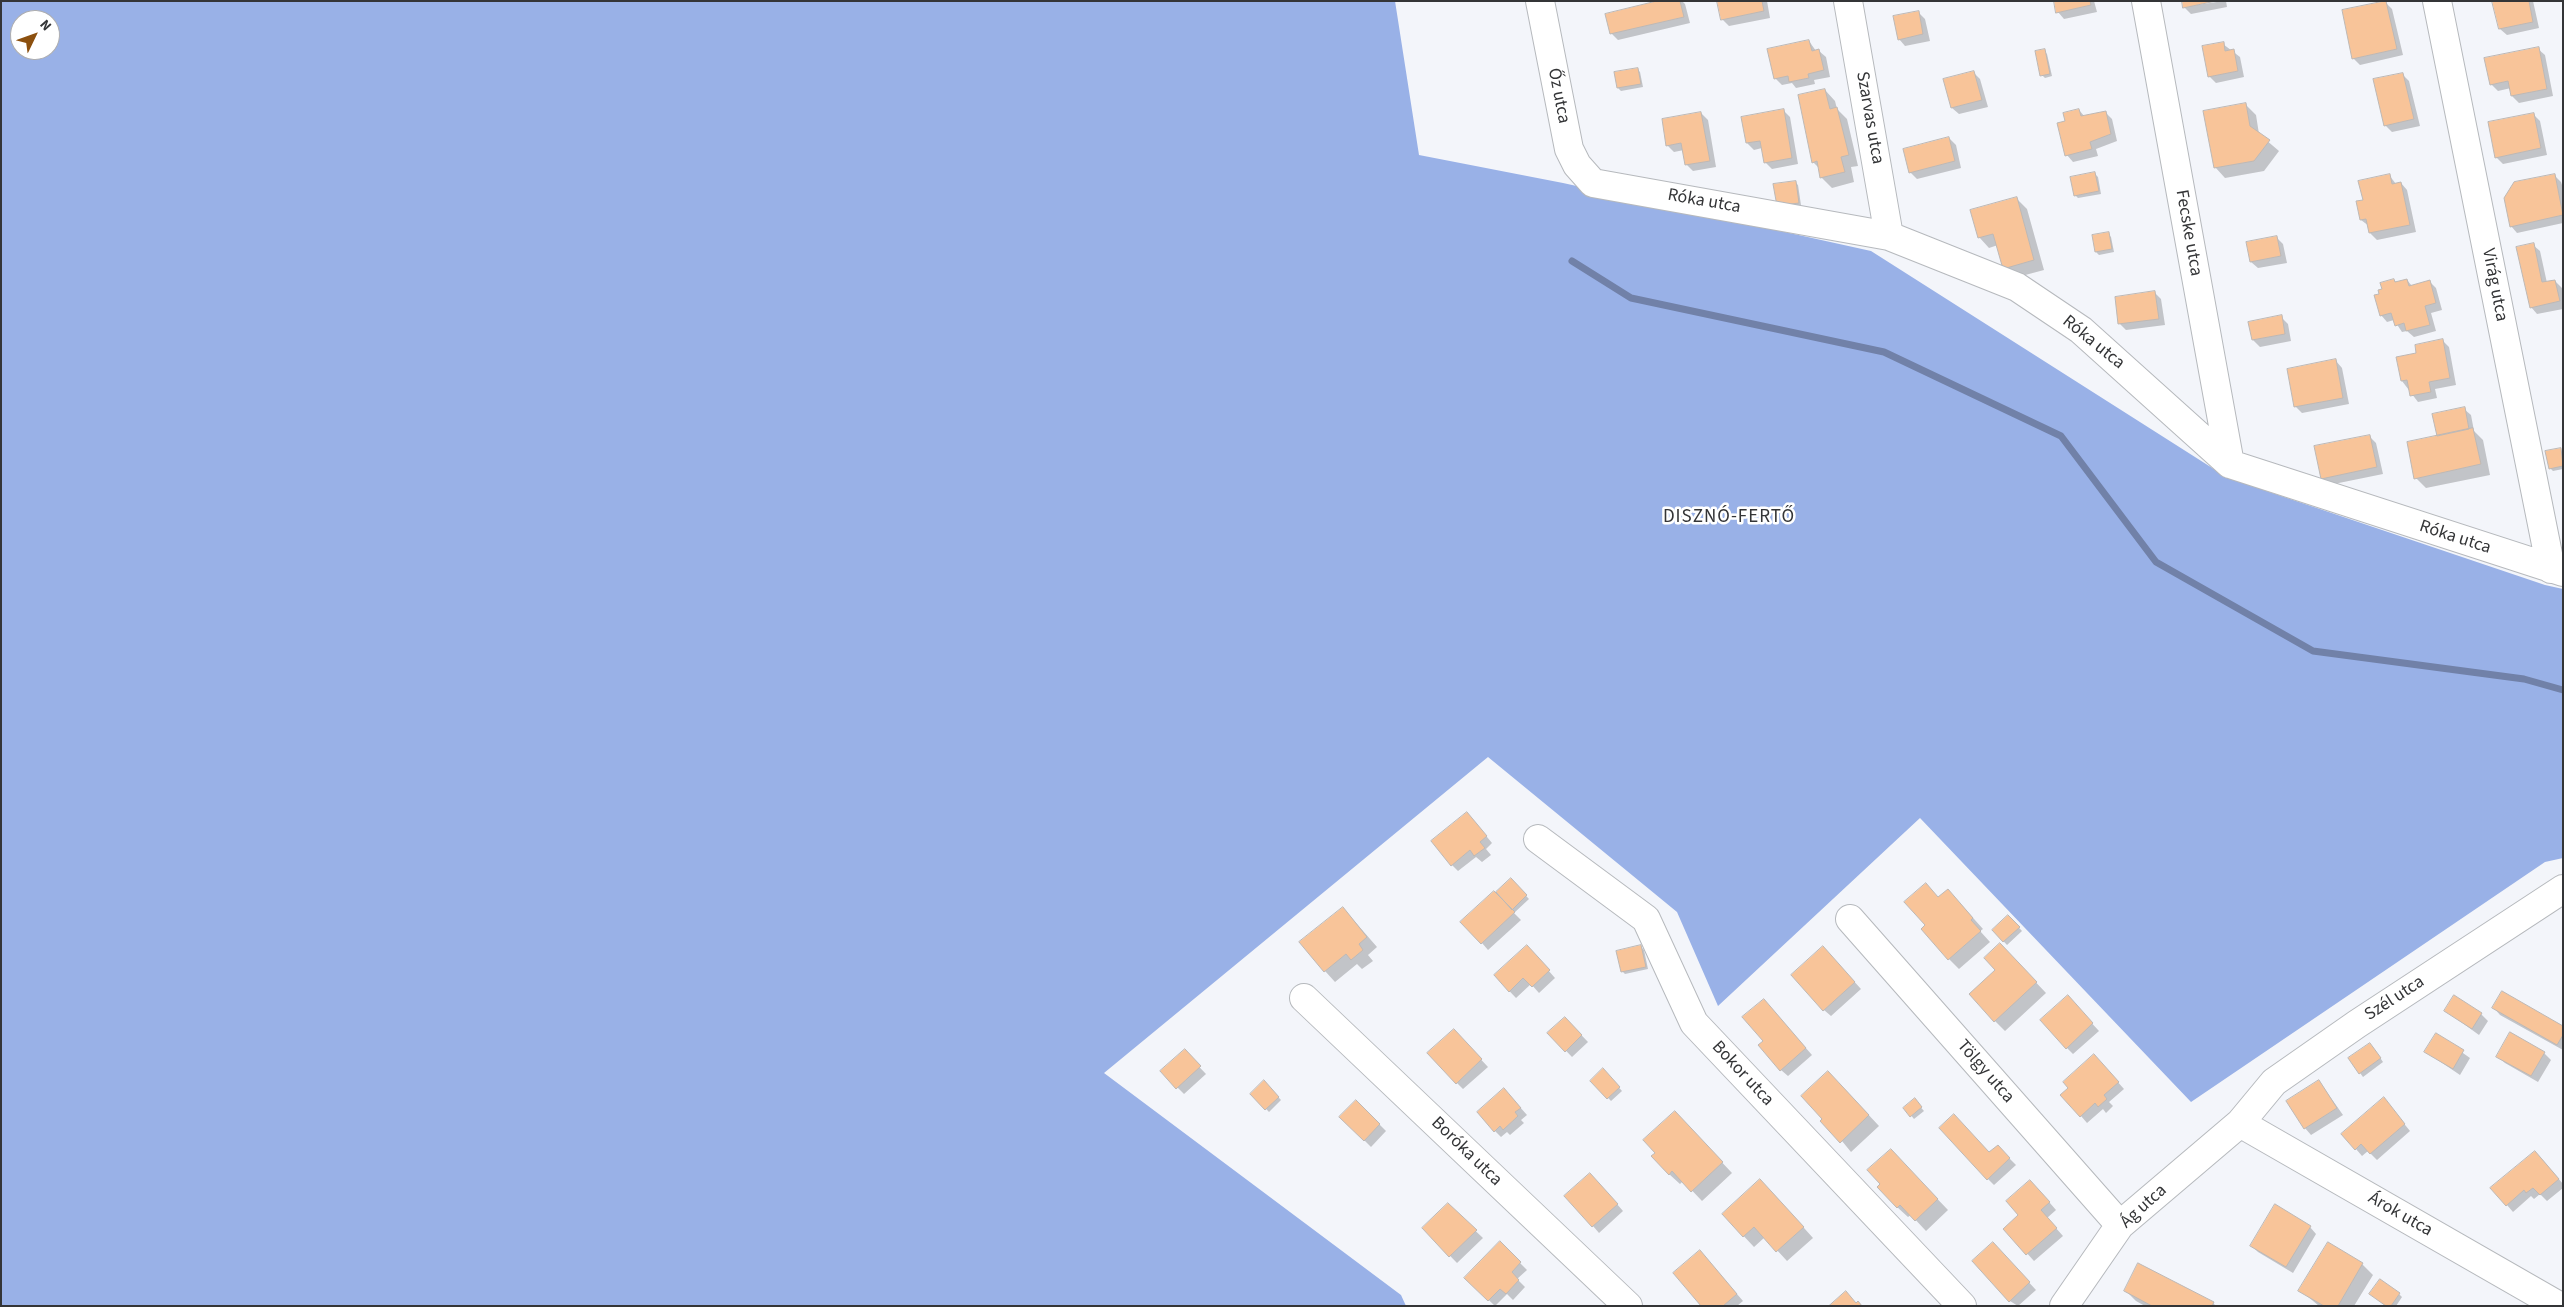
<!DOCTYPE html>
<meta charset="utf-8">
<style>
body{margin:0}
#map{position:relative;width:2564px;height:1307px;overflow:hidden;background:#f3f5fa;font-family:"Source Sans 3",sans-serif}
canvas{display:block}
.frame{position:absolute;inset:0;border:2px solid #343537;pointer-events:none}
.north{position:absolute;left:10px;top:10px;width:50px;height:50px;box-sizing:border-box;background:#fff;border:1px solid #aeaeaf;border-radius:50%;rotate:48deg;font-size:14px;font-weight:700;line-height:20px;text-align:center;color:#343537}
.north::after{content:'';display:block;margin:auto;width:18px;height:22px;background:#8c500f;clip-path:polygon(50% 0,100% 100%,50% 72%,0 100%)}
</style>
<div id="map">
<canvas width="2564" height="1307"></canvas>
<div class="frame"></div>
<div class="north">N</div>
</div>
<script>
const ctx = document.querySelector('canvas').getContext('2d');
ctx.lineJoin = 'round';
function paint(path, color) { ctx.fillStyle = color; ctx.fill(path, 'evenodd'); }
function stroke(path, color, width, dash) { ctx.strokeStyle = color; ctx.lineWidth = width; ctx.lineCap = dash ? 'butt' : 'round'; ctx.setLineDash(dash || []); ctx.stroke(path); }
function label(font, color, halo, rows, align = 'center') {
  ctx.font = font + ' "Source Sans 3",sans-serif'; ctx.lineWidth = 5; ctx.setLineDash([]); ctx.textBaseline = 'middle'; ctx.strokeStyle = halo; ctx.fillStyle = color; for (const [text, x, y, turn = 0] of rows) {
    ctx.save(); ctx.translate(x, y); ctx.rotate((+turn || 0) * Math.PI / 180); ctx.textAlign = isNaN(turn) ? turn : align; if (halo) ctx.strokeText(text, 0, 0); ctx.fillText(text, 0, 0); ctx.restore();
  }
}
const forest = new Path2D(`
 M 1,1 L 1395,1 L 1419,155 L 1563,183 L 1871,251 L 2228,478 L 2545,585 L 2563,589 L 2563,858 L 2545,862 L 2191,1102 L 1920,818 L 1718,1006 L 1677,912 L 1488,757 L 1104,1073 L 1401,1295 L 1406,1306 L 1,1306 ZM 20,20 L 50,20 L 50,50 L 20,50 Z`);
const shadow = new Path2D(`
 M 1663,1 L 1682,1 L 1685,4 L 1690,23 L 1618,40 L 1612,34 L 1607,14 Z
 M 1718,1 L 1767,1 L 1770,18 L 1729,26 L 1722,19 Z
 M 2055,1 L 2094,1 L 2097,12 L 2064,19 L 2058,12 Z
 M 2223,1 L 2226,1 L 2227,7 L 2191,14 L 2184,7 Z
 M 2494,1 L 2533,1 L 2539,28 L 2507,35 L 2500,29 Z
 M 2385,2 L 2392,9 L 2403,55 L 2360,65 L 2353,58 Z
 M 1918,12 L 1925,19 L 1930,41 L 1905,46 L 1899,39 Z
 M 1809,41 L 1816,51 L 1819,51 L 1826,57 L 1830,77 L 1814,80 L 1815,84 L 1796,88 L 1792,83 L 1782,85 L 1775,78 Z
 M 2223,44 L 2240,57 L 2244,77 L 2216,83 L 2209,76 Z
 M 2538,49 L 2545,55 L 2553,96 L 2519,103 L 2512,96 L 2511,88 L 2498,91 L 2491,84 Z
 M 2044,51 L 2047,54 L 2052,76 L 2045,78 L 2042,75 Z
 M 1637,69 L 1640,72 L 1643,87 L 1621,91 L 1618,88 L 1615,73 Z
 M 1973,72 L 1980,79 L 1988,107 L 1959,114 L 1952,108 Z
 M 2402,74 L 2409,81 L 2420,126 L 2392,132 L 2385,125 Z
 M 1825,90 L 1835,101 L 1837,109 L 1847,119 L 1858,166 L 1851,167 L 1854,182 L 1832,188 L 1821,177 L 1819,168 L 1813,162 Z
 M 2246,105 L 2256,115 L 2259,134 L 2279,151 L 2264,171 L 2225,178 L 2215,167 Z
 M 1783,110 L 1790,117 L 1798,164 L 1772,169 L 1765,162 L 1762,148 L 1754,150 L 1747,143 Z
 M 2079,110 L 2085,117 L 2105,112 L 2112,119 L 2117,141 L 2096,149 L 2098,156 L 2073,162 L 2067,155 Z
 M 1701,113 L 1708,120 L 1716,167 L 1693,171 L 1686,164 L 1684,150 L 1674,152 L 1667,145 Z
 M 2533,114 L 2540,121 L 2547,155 L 2503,164 L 2496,157 Z
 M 1949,138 L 1956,145 L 1961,168 L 1917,179 L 1910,172 Z
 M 2095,174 L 2098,177 L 2101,194 L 2078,198 L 2075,195 Z
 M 2389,175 L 2396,184 L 2401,183 L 2407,190 L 2416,232 L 2377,240 L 2370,233 L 2369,226 L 2361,220 L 2364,201 Z
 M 2555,176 L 2561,182 L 2563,188 L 2563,223 L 2517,233 L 2511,226 Z
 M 1795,182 L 1798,185 L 1801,205 L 1781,209 Z
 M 2017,199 L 2027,209 L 2044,270 L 2014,278 L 2004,268 L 1998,245 L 1989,248 L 1979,237 Z
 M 2108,234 L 2111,237 L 2114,252 L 2099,255 L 2096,252 Z
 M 2276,237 L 2283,244 L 2287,263 L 2258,268 L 2251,262 Z
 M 2533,245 L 2540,251 L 2547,283 L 2555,281 L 2562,288 L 2563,309 L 2537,314 L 2531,307 Z
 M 2394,280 L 2397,283 L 2407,280 L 2412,286 L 2430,282 L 2436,288 L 2442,310 L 2431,313 L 2436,331 L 2414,337 L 2407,331 L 2402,332 L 2394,320 L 2387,322 L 2381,315 L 2381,294 Z
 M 2155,293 L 2161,299 L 2165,325 L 2126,330 L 2120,324 Z
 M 2281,317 L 2288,324 L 2291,341 L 2260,347 L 2253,340 L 2250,323 Z
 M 2443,341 L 2449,347 L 2456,385 L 2435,389 L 2437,398 L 2418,402 L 2402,381 L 2418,354 Z
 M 2336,361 L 2342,368 L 2349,404 L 2302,413 L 2295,406 Z
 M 2464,409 L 2471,415 L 2474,431 L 2483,440 L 2490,475 L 2426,488 L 2416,478 L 2439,437 Z
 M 2369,436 L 2376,443 L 2383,474 L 2329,485 L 2322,478 Z
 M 2560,449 L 2563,452 L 2563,469 L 2553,471 L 2550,468 Z
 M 1473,820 L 1492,843 L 1486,849 L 1491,855 L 1482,862 L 1476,857 L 1458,871 L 1452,865 Z
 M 1511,880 L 1529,899 L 1514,913 L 1521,920 L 1488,950 L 1482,943 L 1505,900 Z
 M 1939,898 L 1958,901 L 1983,929 L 1980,931 L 1990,942 L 1959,969 L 1949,959 L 1926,925 Z
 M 1343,908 L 1377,947 L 1368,955 L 1373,961 L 1362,969 L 1357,964 L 1335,982 L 1325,971 Z
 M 2008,916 L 2022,931 L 2007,945 L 1993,930 Z
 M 1641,947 L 1644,950 L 1648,969 L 1625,974 L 1622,971 Z
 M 1533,953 L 1555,978 L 1539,993 L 1531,984 L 1516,998 L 1495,976 Z
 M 1830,955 L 1861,989 L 1831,1016 L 1824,1010 Z
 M 2010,955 L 2046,993 L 2005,1031 L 1995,1021 Z
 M 2074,1004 L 2099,1031 L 2073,1054 L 2067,1048 Z
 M 1770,1007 L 1812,1055 L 1788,1076 L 1781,1070 L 1765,1041 Z
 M 2494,1008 L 2563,1028 L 2563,1050 L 2500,1015 Z
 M 2446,1011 L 2481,1014 L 2488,1021 L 2479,1035 Z
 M 1565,1018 L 1588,1042 L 1572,1057 L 1549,1033 Z
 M 2436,1034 L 2470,1058 L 2460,1075 L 2426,1052 Z
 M 1460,1037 L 1488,1067 L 1463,1089 L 1457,1083 Z
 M 2373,1047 L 2383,1062 L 2363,1077 L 2350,1059 Z
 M 1184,1051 L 1206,1074 L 1184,1094 L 1162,1072 Z
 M 2544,1053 L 2551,1060 L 2538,1082 L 2505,1063 L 2498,1057 Z
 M 2100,1062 L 2124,1089 L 2109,1102 L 2113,1106 L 2106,1113 L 2103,1109 L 2087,1123 L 2081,1116 Z
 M 1603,1070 L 1622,1091 L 1611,1101 L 1592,1081 Z
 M 2319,1081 L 2343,1115 L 2311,1135 L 2305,1128 Z
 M 1264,1082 L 1281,1100 L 1269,1112 L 1252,1094 Z
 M 1839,1083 L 1879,1126 L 1851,1152 L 1824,1119 Z
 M 1511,1097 L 1527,1115 L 1521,1120 L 1524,1123 L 1510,1135 L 1507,1132 L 1501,1137 L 1495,1131 Z
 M 2384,1099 L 2410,1131 L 2377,1160 L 2368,1151 L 2362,1156 L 2356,1149 Z
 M 1356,1101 L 1386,1131 L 1371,1147 L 1341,1117 Z
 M 1917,1103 L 1924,1111 L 1914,1119 L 1905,1108 Z
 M 1685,1123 L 1732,1173 L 1702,1201 L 1683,1181 L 1680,1184 L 1669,1174 Z
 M 1998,1147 L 2016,1165 L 1994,1185 L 1988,1179 L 1990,1154 Z
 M 2542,1159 L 2563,1184 L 2563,1188 L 2547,1201 L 2540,1194 L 2534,1199 L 2531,1196 L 2513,1212 L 2507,1205 Z
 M 1901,1161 L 1948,1210 L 1926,1231 L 1911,1215 L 1908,1217 L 1897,1207 L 1882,1184 Z
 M 1597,1181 L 1623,1211 L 1599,1233 L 1593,1226 Z
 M 2037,1188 L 2056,1210 L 2047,1218 L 2063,1236 L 2034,1261 L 2005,1229 L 2020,1215 Z
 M 1771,1191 L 1813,1238 L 1787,1261 L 1765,1237 L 1754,1247 L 1723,1214 Z
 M 1448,1205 L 1483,1238 L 1457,1263 L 1423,1228 Z
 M 2310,1227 L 2316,1234 L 2293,1273 L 2258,1252 L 2252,1246 Z
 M 1500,1243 L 1527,1270 L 1517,1279 L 1525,1287 L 1513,1300 L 1507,1294 L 1495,1306 L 1466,1278 Z
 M 2328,1244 L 2362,1264 L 2373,1275 L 2354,1306 L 2319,1306 L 2300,1290 Z
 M 2000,1251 L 2036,1290 L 2018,1306 L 2010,1301 Z
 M 1707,1259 L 1743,1301 L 1737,1306 L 1702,1306 Z
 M 2126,1291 L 2213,1303 L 2216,1306 L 2145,1306 L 2136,1301 Z
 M 2399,1294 L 2402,1297 L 2396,1306 L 2386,1306 Z`);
const stream = new Path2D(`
 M 1572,261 L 1631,298 L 1884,352 L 2061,436 L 2156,562 L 2313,651 L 2524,679 L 2563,690`);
const building = new Path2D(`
 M 1657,1 L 1680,1 L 1684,17 L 1610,34 L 1605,14 Z
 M 1717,1 L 1762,1 L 1764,11 L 1721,20 Z
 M 2054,1 L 2090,1 L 2091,5 L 2056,13 Z
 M 2182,1 L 2216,1 L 2183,8 Z
 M 2386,1 L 2397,49 L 2352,59 L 2342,10 Z
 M 2492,1 L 2529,1 L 2533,22 L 2499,29 Z
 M 1919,11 L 1923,34 L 1898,40 L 1893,16 Z
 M 1809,40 L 1812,51 L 1819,49 L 1824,70 L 1808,74 L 1809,78 L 1789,82 L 1788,76 L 1774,79 L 1767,49 Z
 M 2224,42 L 2225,51 L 2234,49 L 2238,71 L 2208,77 L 2202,46 Z
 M 2539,47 L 2547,89 L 2511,96 L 2508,81 L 2490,85 L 2484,58 Z
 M 2045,49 L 2050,74 L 2040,76 L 2035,51 Z
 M 1638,68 L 1641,84 L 1617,88 L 1614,72 Z
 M 1974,71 L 1982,100 L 1951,108 L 1943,79 Z
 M 2403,73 L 2414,119 L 2384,126 L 2373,79 Z
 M 1825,89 L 1830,109 L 1837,107 L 1849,155 L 1841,157 L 1845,172 L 1820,178 L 1817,161 L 1812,163 L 1798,95 Z
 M 2246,103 L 2250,126 L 2270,140 L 2254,161 L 2214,168 L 2203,111 Z
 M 1784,109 L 1792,158 L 1764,163 L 1760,141 L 1746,143 L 1741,117 Z
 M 2079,109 L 2081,116 L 2106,111 L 2111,134 L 2090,142 L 2092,149 L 2065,156 L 2057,123 L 2065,121 L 2063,113 Z
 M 1701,112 L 1710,161 L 1685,165 L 1681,143 L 1666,146 L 1662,119 Z
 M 2534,113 L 2541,148 L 2495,158 L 2488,122 Z
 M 1949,137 L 1955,161 L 1909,173 L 1903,149 Z
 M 2095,172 L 2099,191 L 2074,196 L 2070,177 Z
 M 2390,174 L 2392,184 L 2401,182 L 2410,225 L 2369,233 L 2366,219 L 2360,220 L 2356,201 L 2363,200 L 2358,181 Z
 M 2555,174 L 2563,215 L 2510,227 L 2504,198 L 2514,182 Z
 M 1796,181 L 1799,203 L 1777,206 L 1773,184 Z
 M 2017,197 L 2034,260 L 2003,269 L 1993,234 L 1978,238 L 1970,210 Z
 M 2109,232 L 2112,249 L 2095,252 L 2092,235 Z
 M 2277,236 L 2281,256 L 2250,262 L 2246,242 Z
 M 2534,243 L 2542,282 L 2555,280 L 2560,301 L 2530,308 L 2516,247 Z
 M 2394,279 L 2395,282 L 2407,279 L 2409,286 L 2430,280 L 2436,303 L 2425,306 L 2430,325 L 2406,331 L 2404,323 L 2395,326 L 2391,313 L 2380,316 L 2374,295 L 2379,294 L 2378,290 L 2382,289 L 2380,283 Z
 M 2155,291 L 2159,319 L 2118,324 L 2115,297 Z
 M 2282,315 L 2285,334 L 2252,340 L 2248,322 Z
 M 2443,339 L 2450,378 L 2429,382 L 2431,392 L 2410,396 L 2407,380 L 2401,381 L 2396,357 L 2416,353 L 2415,345 Z
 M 2336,359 L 2343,398 L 2294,407 L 2287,369 Z
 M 2465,407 L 2469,429 L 2437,436 L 2432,414 Z
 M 2473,428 L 2481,464 L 2414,479 L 2407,442 Z
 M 2370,435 L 2377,467 L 2321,479 L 2314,446 Z
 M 2561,448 L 2563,466 L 2549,469 L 2545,451 Z
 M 1467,812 L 1487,836 L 1480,842 L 1485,848 L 1474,856 L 1470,850 L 1451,866 L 1431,841 Z
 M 1511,878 L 1527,895 L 1512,910 L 1496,892 Z
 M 1926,883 L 1938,897 L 1948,889 L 1973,918 L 1971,920 L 1981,931 L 1948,960 L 1921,929 L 1925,925 L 1904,902 Z
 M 1494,891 L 1515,912 L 1481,944 L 1460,922 Z
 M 1343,907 L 1367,937 L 1359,944 L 1363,950 L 1351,960 L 1346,954 L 1324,972 L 1299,942 Z
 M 2008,915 L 2020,927 L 2003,942 L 1992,930 Z
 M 2000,943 L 2037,982 L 1994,1022 L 1969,994 L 1995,970 L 1984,958 Z
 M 1527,945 L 1550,970 L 1532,987 L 1523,978 L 1509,992 L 1494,975 Z
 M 1641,945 L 1646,967 L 1621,972 L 1616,951 Z
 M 1823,946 L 1855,982 L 1823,1011 L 1791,975 Z
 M 2502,991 L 2563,1026 L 2563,1035 L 2557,1045 L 2492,1008 Z
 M 2068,995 L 2093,1023 L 2066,1049 L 2040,1020 Z
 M 2454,995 L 2482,1013 L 2472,1029 L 2444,1011 Z
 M 1764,999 L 1806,1048 L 1780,1071 L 1758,1045 L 1763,1041 L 1742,1017 Z
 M 1565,1017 L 1582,1035 L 1565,1052 L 1547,1033 Z
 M 1454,1029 L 1482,1059 L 1456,1084 L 1427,1053 Z
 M 2510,1032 L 2545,1052 L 2531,1076 L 2496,1057 Z
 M 2436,1033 L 2464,1050 L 2453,1069 L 2424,1052 Z
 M 2370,1043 L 2381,1058 L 2359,1074 L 2348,1058 Z
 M 1185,1049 L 1201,1066 L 1176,1089 L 1160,1071 Z
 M 2094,1054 L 2119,1082 L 2104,1095 L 2107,1099 L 2098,1107 L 2095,1103 L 2080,1117 L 2060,1095 L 2068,1088 L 2063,1082 Z
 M 1603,1068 L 1620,1087 L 1607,1099 L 1590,1081 Z
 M 1828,1071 L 1869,1115 L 1840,1143 L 1820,1121 L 1822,1119 L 1801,1096 Z
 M 1264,1080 L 1279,1097 L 1265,1110 L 1250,1094 Z
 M 2319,1080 L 2337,1108 L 2304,1129 L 2286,1101 Z
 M 1504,1088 L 1521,1108 L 1515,1112 L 1518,1116 L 1503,1130 L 1500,1126 L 1494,1132 L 1477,1112 Z
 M 2384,1097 L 2405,1124 L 2370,1154 L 2361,1144 L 2355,1150 L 2341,1134 Z
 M 1915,1098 L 1922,1107 L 1910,1117 L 1903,1108 Z
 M 1356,1100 L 1380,1124 L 1364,1141 L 1339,1117 Z
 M 1675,1111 L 1723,1162 L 1691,1192 L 1672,1171 L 1669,1175 L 1651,1156 L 1655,1153 L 1643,1140 Z
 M 1954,1114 L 1989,1152 L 1998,1145 L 2010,1158 L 1987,1180 L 1939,1128 Z
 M 1891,1149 L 1938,1199 L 1915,1221 L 1900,1205 L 1897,1208 L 1877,1187 L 1880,1184 L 1867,1170 Z
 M 2535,1151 L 2559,1179 L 2540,1195 L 2533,1188 L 2526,1193 L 2524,1190 L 2506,1206 L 2490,1188 Z
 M 1590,1173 L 1618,1204 L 1592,1227 L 1564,1196 Z
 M 1760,1179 L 1804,1227 L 1776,1252 L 1754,1227 L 1743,1237 L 1722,1214 Z
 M 2030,1180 L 2050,1202 L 2041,1210 L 2057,1228 L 2026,1255 L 2003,1229 L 2018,1215 L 2006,1201 Z
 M 1448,1203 L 1477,1230 L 1449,1257 L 1422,1228 Z
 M 2275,1204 L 2311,1226 L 2286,1267 L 2250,1246 Z
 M 1500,1241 L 1521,1262 L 1512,1272 L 1519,1280 L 1506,1294 L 1500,1289 L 1488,1301 L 1464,1278 Z
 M 1993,1242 L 2030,1282 L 2009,1302 L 1972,1261 Z
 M 2328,1242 L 2363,1263 L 2338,1306 L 2324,1306 L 2298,1291 Z
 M 1700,1250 L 1737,1294 L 1723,1306 L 1701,1306 L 1673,1273 Z
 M 2138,1263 L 2214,1302 L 2212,1306 L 2152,1306 L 2124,1291 Z
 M 2380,1279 L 2400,1293 L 2391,1306 L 2386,1306 L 2369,1294 Z
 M 1846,1291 L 1856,1303 L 1858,1301 L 1862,1306 L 1829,1306 Z`);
const minor = new Path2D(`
 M 1540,1 L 1569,149 L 1577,165 L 1593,183 L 1889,236 L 2017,287 L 2081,330 L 2230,464 L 2563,572
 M 1848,1 L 1889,236
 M 2146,1 L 2230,464
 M 2437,1 L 2551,569
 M 1538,839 L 1646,919 L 1694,1023 L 1962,1306
 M 1850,919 L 2120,1225
 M 1304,998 L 1628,1306
 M 2240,1123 L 2559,1306
 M 2064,1306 L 2120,1225 L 2240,1123 L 2274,1082 L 2357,1024 L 2563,889`);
const streetNames = [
 ["Őz utca",1558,96,79],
 ["Szarvas utca",1869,118,80],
 ["Róka utca",1704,202,10],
 ["Fecske utca",2188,233,80],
 ["Virág utca",2494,285,79],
 ["Róka utca",2093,343,39],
 ["Róka utca",2455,538,18],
 ["Szél utca",2395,999,-33],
 ["Tölgy utca",1985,1072,49],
 ["Bokor utca",1742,1074,47],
 ["Boróka utca",1466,1152,44],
 ["Ág utca",2144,1207,-42],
 ["Árok utca",2400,1215,30]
];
const neighbourhoodNames = [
 ["DISZNÓ-FERTŐ",1729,518]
];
paint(forest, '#99b1e7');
paint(shadow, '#0003');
stroke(stream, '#7181a8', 7);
paint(building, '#f8c499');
stroke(building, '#bdb8b5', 1);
stroke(minor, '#b6b9bd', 30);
stroke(minor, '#fff', 28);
label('18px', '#343537', '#fff', streetNames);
ctx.letterSpacing = '1px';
label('19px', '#343537', '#fff', neighbourhoodNames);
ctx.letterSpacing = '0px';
</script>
